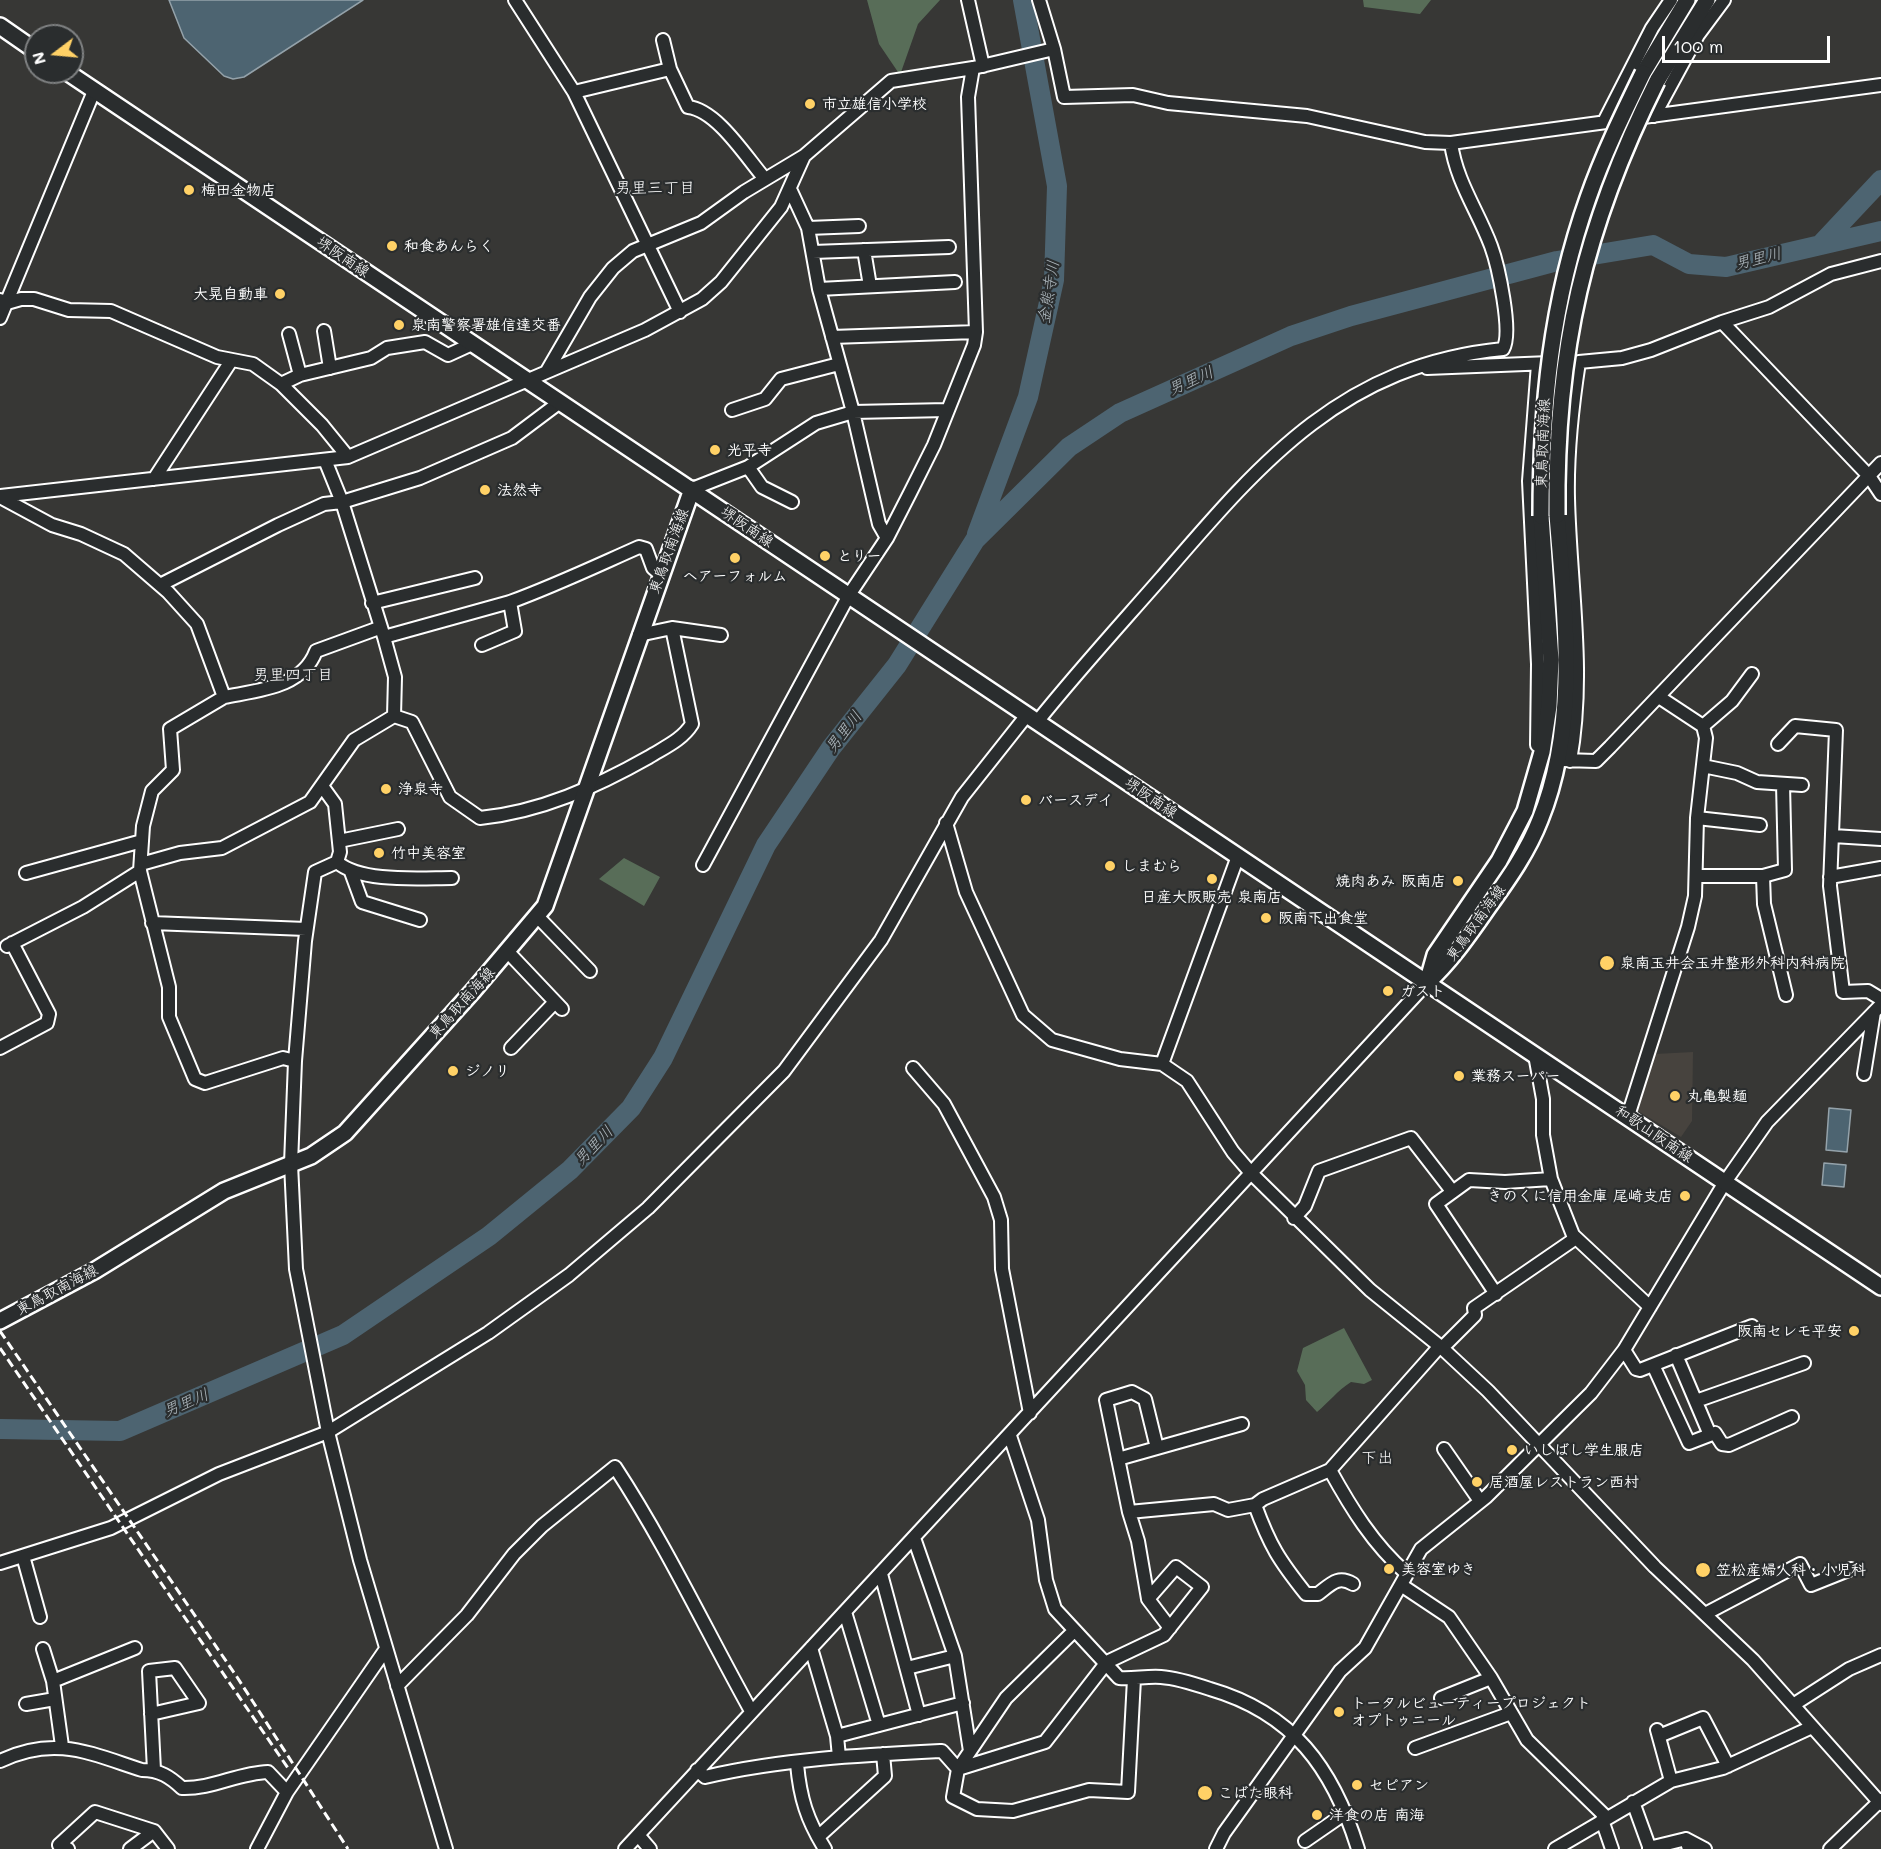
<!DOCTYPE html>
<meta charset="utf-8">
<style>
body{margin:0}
#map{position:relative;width:1881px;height:1849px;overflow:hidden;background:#373735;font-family:Mali,sans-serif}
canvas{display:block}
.north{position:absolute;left:24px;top:24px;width:60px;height:60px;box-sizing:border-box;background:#2a2d2e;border:2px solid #7f8182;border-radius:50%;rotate:254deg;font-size:16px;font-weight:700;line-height:24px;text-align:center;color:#fff}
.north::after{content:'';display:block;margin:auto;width:21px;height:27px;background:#ffd166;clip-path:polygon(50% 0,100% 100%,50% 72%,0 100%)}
.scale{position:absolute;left:1662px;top:36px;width:168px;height:27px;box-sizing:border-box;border:3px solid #fff;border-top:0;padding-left:8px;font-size:18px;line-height:21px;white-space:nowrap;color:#fff;-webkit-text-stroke:4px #2a2d2e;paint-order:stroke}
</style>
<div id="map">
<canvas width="1881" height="1849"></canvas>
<div class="north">N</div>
<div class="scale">100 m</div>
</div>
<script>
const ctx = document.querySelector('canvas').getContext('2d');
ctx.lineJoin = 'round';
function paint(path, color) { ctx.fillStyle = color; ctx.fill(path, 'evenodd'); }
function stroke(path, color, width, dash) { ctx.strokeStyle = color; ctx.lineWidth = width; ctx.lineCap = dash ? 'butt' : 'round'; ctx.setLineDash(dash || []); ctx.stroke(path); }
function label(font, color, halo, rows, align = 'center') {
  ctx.font = font + ' Mali,"Klee One",sans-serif'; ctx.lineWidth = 4.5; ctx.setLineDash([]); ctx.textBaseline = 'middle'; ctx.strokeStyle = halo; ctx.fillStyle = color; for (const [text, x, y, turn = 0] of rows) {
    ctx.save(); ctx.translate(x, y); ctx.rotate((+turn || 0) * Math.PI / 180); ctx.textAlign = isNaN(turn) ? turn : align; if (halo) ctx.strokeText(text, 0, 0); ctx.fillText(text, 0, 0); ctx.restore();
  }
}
const built = new Path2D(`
 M 1693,1052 L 1692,1121 L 1681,1137 L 1638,1111 L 1655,1054 Z`);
const green = new Path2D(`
 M 867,0 L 940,0 L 918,24 L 900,75 L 879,44 Z
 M 1363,0 L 1431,0 L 1420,14 L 1364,7 Z
 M 624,858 L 660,877 L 644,906 L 599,879 Z
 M 1344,1328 L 1372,1380 L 1364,1384 L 1351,1382 C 1337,1391 1329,1402 1317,1412 L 1306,1400 L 1305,1385 L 1297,1371 L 1303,1348 Z`);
const water = new Path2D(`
 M 169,0 L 363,0 L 244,77 L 233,79 L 224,76 L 184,38 Z
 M 1829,1108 L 1851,1110 L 1847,1152 L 1826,1150 Z
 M 1824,1163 L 1846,1165 L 1844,1187 L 1822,1185 Z`);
const river = new Path2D(`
 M 1822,243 L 1881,180
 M 977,534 L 1028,397 L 1054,280 L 1057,186 L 1023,0
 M 0,1429 L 120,1431 L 343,1335 L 489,1236 L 570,1170 L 631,1108 L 663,1058 L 766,845 L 831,748 L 897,665 L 975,540 L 1069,447 L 1120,413 L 1291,336 L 1351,316 L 1557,261 L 1653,245 L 1689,264 L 1726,267 L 1881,231`);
const minor = new Path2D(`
 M 515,0 L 574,92 L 680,312
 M 968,0 L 983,66
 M 1039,0 L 1054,49
 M 663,40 L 670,69 L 688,107 C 717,110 746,157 765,179
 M 574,92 L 670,69
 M 1654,116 L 1698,35 L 1724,0
 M 1604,122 L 1652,28 L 1671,0
 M 790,189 L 808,228 L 819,289 L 853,412 L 879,524 L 887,538
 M 808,228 L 859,226
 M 864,250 L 870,286
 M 813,252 L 949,247
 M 819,289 L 955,282
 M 0,300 L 7,303 L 21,299 L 34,299 L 69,310 L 111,311 L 217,357 L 253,364 L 281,384 L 322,425 L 348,457
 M 0,318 L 94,91
 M 1722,322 L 1869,476 L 1881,494
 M 324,331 L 330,368
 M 289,334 L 300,375
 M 832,337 L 976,332
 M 1427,368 L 1574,362
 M 547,371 L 590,297 L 613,268 L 633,251 L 701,223 L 744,192 L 804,156
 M 281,384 L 300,375 L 371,358 L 387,348 L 425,342 L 448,355 L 472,344
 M 732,410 L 765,399 L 781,379 L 839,364
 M 325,460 L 342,502 L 384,637 L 395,677 L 394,716
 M 748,467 L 762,487 L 792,502
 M 154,479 L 231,361
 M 692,489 L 748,467 L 816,423 L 853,412 L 947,410
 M 0,496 L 348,457 L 645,330 L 702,299 L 721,282 L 781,207 L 804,156 L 891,81 L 973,68 L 1054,49 L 1064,97 L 1133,95 L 1168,103 L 1307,116 L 1425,142 L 1451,143 L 1881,85
 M 0,497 L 52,525 L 81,534 L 124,554 L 168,592 L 197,624 L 224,697 L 170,729 L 173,770 L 152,791 L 143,826 L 140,871 L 169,987 L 169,1017 L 195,1079 L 205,1083 L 283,1058 L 295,1061
 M 160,585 L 278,525 L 324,504 L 342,502 L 420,478 L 512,438 L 560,402
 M 372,603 L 475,578
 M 639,635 L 672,628 L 721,635
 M 384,637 L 510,602
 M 482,645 L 515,631 L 510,602 C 554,586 596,566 639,547 L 646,549 L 653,568 L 660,574
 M 224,697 C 259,690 302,688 316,651 L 379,628
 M 1037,722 C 1077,672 1120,625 1162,577 C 1261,462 1342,365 1503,349 C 1513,333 1498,265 1491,246 C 1478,211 1456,181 1451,143
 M 1703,726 L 1732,701 L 1752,674
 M 1778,744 L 1795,726 L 1836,730 L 1830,886 L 1843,992 L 1868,991 L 1881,999
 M 1537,745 L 1538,664 L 1529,481 L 1538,364
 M 1563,760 L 1596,761 L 1610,747 L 1881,463
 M 1570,761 C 1586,673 1570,586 1568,498 C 1567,452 1572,407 1579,362 L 1622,358 L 1651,350 L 1722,322 L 1769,307 L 1831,274 L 1881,261
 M 1703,766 L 1737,773 L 1757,782 L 1802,785
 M 322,786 L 335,804 L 340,852 L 337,862 L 315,872 L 305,941 L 295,1061 L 291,1164 L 296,1269 L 328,1432 L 360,1560 L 446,1849
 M 1697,818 L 1760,825
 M 946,823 L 966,892 L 1023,1015 L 1052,1040 L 1120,1059 L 1162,1064 L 1187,1081 L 1233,1152 L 1251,1173 L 1370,1290 L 1442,1348 L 1488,1391 L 1655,1567 L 1753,1660 L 1881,1804
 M 1833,836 L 1881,839
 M 339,841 L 398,829
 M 337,862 C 361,883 420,878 452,878
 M 141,864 L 180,853 L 222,848 L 310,802 L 354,740 L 394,716 L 412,722 L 450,797 L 480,818 C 540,812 596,787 649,757 C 665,747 682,740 692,724 L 672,628
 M 703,865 L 849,595 L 887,538 L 910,493 L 934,445 L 974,345 L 976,332 L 968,97 L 973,68
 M 351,872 L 362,902 L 420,920
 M 26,873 L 142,841
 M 1696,876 L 1763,876 L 1785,870 L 1783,784
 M 1763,876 L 1764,904 L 1786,995
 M 1830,877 L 1881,868
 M 537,916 L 590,971
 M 152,923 L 306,929
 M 7,946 L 83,907 L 140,871
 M 507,951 L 562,1009
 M 0,1048 L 47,1023 L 49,1014 L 12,943
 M 511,1048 L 555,1002
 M 1535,1055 L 1543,1099 L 1543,1135 L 1551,1179 L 1573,1235 L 1650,1307
 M 1162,1064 L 1238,856
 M 913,1068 L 944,1104 L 994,1197 L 1001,1220 L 1002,1269 L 1030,1413
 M 1864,1074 L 1874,1012
 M 1628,1116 L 1688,927 L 1695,896 L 1697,818 L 1706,738 L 1703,726 L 1659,697
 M 1294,1218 L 1305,1206 L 1319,1171 L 1411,1138 L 1452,1191
 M 1496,1294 L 1436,1204 L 1469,1180 L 1505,1182 L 1551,1179
 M 1442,1348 L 1475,1315 L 1474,1308 L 1576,1238
 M 1624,1350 L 1636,1369 L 1640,1370 L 1752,1326
 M 1676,1355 L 1710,1435
 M 1653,1365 L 1689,1443 L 1715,1433 L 1722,1444 L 1729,1445 L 1792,1417
 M 1696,1401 L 1804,1363
 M 1010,1436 L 1038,1520 L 1046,1580 L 1055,1609 L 1119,1678 C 1133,1679 1147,1676 1161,1677 C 1177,1678 1195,1684 1210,1689 C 1293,1713 1333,1768 1358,1849
 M 1444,1449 L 1480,1501
 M 1118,1459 L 1242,1424
 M 1330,1470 C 1351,1508 1373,1544 1406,1573
 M 1255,1505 C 1270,1546 1279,1560 1306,1594 L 1318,1594 C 1331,1584 1338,1575 1353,1584
 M 1129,1512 L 1214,1504 L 1228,1510 L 1255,1505 L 1263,1499 L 1330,1470 L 1440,1346
 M 914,1538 L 955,1656 L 970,1751
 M 23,1556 L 40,1617
 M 0,1563 L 111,1528 L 219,1474 L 328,1432 L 488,1333 L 569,1275 L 648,1208 L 784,1071 L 881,940 L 962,797 L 1027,715
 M 881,1574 L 919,1715
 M 1401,1585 L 1449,1617 L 1491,1678 L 1527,1740 L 1606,1817
 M 1148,1599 L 1138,1541 L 1129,1512 L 1106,1400 L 1132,1392 L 1145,1399 L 1157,1448
 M 845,1612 L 879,1725
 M 1705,1614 L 1800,1564 L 1811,1585 L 1851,1569
 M 1074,1631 L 1006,1698 L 958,1769 L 953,1797 L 977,1809 L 1013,1811 L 1089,1790 L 1128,1792 L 1134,1679
 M 811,1648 L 837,1736 L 839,1757
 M 43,1649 L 53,1681
 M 907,1668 L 955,1656
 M 397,1686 L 467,1615 L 514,1554 L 542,1526 L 615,1467 C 666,1545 706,1630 751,1711
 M 1441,1698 L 1491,1678
 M 26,1704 L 55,1699
 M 1793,1705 L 1849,1669 L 1881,1655
 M 151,1714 L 199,1703 L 175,1668 L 149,1671 L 154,1770
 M 1657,1730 L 1671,1781
 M 837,1736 L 963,1703
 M 1659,1736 L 1703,1718 L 1728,1766
 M 62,1746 L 53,1681 L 135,1648
 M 1415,1748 L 1511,1713
 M 0,1761 C 55,1735 89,1753 142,1770 C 160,1770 170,1777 182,1788 C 212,1789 238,1773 268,1772 L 287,1792
 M 797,1764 C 800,1798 807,1820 825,1849
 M 697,1770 L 705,1777 C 782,1759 863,1755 942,1751 L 958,1769 L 1045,1742 L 1107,1662 L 1164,1635 L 1202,1587 L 1176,1567 L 1148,1599 L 1170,1628
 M 1633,1802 L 1650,1849
 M 1602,1820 L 1612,1849
 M 638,1835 L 650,1849
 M 818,1837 L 885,1776 L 883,1754
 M 1686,1839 L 1705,1849
 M 1305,1841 L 1347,1812
 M 1649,1848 L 1686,1839 L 1689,1849
 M 68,1849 L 59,1845 L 95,1812 L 154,1831 L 168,1849
 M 130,1849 L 154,1831
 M 257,1849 L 287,1792 L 386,1649
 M 625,1849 L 1427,983
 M 1216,1849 L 1224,1833 L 1340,1671 L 1365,1648 L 1421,1549 L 1486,1497 L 1591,1393 L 1624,1350 L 1725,1182 L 1767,1122 L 1881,1005
 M 1555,1849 L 1671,1781 L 1723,1768 L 1812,1727
 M 1830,1849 L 1881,1800`);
const major = new Path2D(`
 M 0,26 L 36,51
 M 67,72 L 1881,1287
 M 1643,73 L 1687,0
 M 1657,81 L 1707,0
 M 1427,983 C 1452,960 1470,933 1489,906 C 1509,878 1528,851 1540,820 C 1579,724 1565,615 1557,515
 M 1427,983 L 1435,955 L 1499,861 L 1525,811 L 1542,752 L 1549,706 L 1551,660 L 1541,516
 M 0,1321 L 94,1271 L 224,1191 L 311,1156 L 345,1133 L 473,991 L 545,906 L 692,489`);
const rail = new Path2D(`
 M 0,1331 L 237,1677 L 348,1849
 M 0,1348 L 290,1771`);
const majorBridge = new Path2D(`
 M 1557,515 C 1555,351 1584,227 1657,81
 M 1541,516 C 1541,408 1551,302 1588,198 C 1603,155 1623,114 1643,73`);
const markers = [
 [810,104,6,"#ffd166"],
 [189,190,6,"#ffd166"],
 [392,246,6,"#ffd166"],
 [280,294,6,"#ffd166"],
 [399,325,6,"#ffd166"],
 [715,450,6,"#ffd166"],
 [485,490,6,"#ffd166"],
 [825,556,6,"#ffd166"],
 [735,558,6,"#ffd166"],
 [386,789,6,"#ffd166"],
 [1026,800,6,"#ffd166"],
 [379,853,6,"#ffd166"],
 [1110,866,6,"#ffd166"],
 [1212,879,6,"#ffd166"],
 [1458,881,6,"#ffd166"],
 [1266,918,6,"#ffd166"],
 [1607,963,8,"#ffd166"],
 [1388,991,6,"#ffd166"],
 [453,1071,6,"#ffd166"],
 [1459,1076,6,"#ffd166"],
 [1675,1096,6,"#ffd166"],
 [1685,1196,6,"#ffd166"],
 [1854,1331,6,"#ffd166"],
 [1512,1450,6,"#ffd166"],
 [1477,1482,6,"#ffd166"],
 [1389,1569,6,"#ffd166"],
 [1703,1570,8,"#ffd166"],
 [1339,1712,6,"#ffd166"],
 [1357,1785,6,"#ffd166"],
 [1205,1793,8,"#ffd166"],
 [1317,1815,6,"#ffd166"]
];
const poiNames = [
 ["市立雄信小学校",822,104],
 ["梅田金物店",201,190],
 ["和食あんらく",404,246],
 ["大晃自動車",268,294,"right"],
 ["泉南警察署雄信達交番",411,325],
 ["光平寺",727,450],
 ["法然寺",497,490],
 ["とりー",837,556],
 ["ヘアーフォルム",735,576,"center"],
 ["浄泉寺",398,789],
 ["バースデイ",1038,800],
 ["竹中美容室",391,853],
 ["しまむら",1122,866],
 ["焼肉あみ 阪南店",1446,881,"right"],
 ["日産大阪販売 泉南店",1212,897,"center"],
 ["阪南下出食堂",1278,918],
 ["泉南玉井会玉井整形外科内科病院",1620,963],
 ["ガスト",1400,991],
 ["ジノリ",465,1071],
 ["業務スーパー",1471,1076],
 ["丸亀製麺",1687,1096],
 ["きのくに信用金庫 尾崎支店",1673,1196,"right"],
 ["阪南セレモ平安",1842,1331,"right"],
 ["いしばし学生服店",1524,1450],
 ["居酒屋レストラン西村",1489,1482],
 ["美容室ゆき",1401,1569],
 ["笠松産婦人科・小児科",1716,1570],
 ["トータルビューティープロジェクト",1351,1703],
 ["オプトゥニール",1351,1720],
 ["セピアン",1369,1785],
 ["こばた眼科",1218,1793],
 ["洋食の店 南海",1329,1815]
];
const streetNames = [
 ["堺阪南線",343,257,34],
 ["東鳥取南海線",1543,443,-88],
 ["堺阪南線",747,527,34],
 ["東鳥取南海線",669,551,-70],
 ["堺阪南線",1151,798,34],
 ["東鳥取南海線",1476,923,-54],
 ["東鳥取南海線",462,1003,-48],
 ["和歌山阪南線",1654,1134,34],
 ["東鳥取南海線",57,1290,-28]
];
const neighbourhoodNames = [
 ["男里三丁目",655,188],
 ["男里四丁目",293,675],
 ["下出",1377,1458]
];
const waterNames = [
 ["男里川",1758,259,-14],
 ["金熊寺川",1049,292,-81],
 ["男里川",1191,381,-24],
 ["男里川",844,732,-52],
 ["男里川",594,1146,-46],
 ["男里川",186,1403,-23]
];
paint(built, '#47433e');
paint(green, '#586d58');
paint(water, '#4d6471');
stroke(water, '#94a2aa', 1.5);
stroke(river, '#4d6471', 20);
stroke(minor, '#fff', 16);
stroke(major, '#fff', 20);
stroke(minor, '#2a2d2e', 12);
stroke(major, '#2a2d2e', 15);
stroke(rail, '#fff', 3, [9, 4.5]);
stroke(majorBridge, '#fff', 20, []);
stroke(majorBridge, '#2a2d2e', 15);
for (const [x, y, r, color] of markers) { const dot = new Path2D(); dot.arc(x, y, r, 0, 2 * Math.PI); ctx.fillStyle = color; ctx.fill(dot); stroke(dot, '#2a2d2e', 2); }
label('bold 15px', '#fff', '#2a2d2e', poiNames, 'left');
label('15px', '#fff', '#2a2d2e', streetNames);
label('16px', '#fff', '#2a2d2e', neighbourhoodNames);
label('italic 16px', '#afb9bf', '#2a2d2e', waterNames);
</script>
